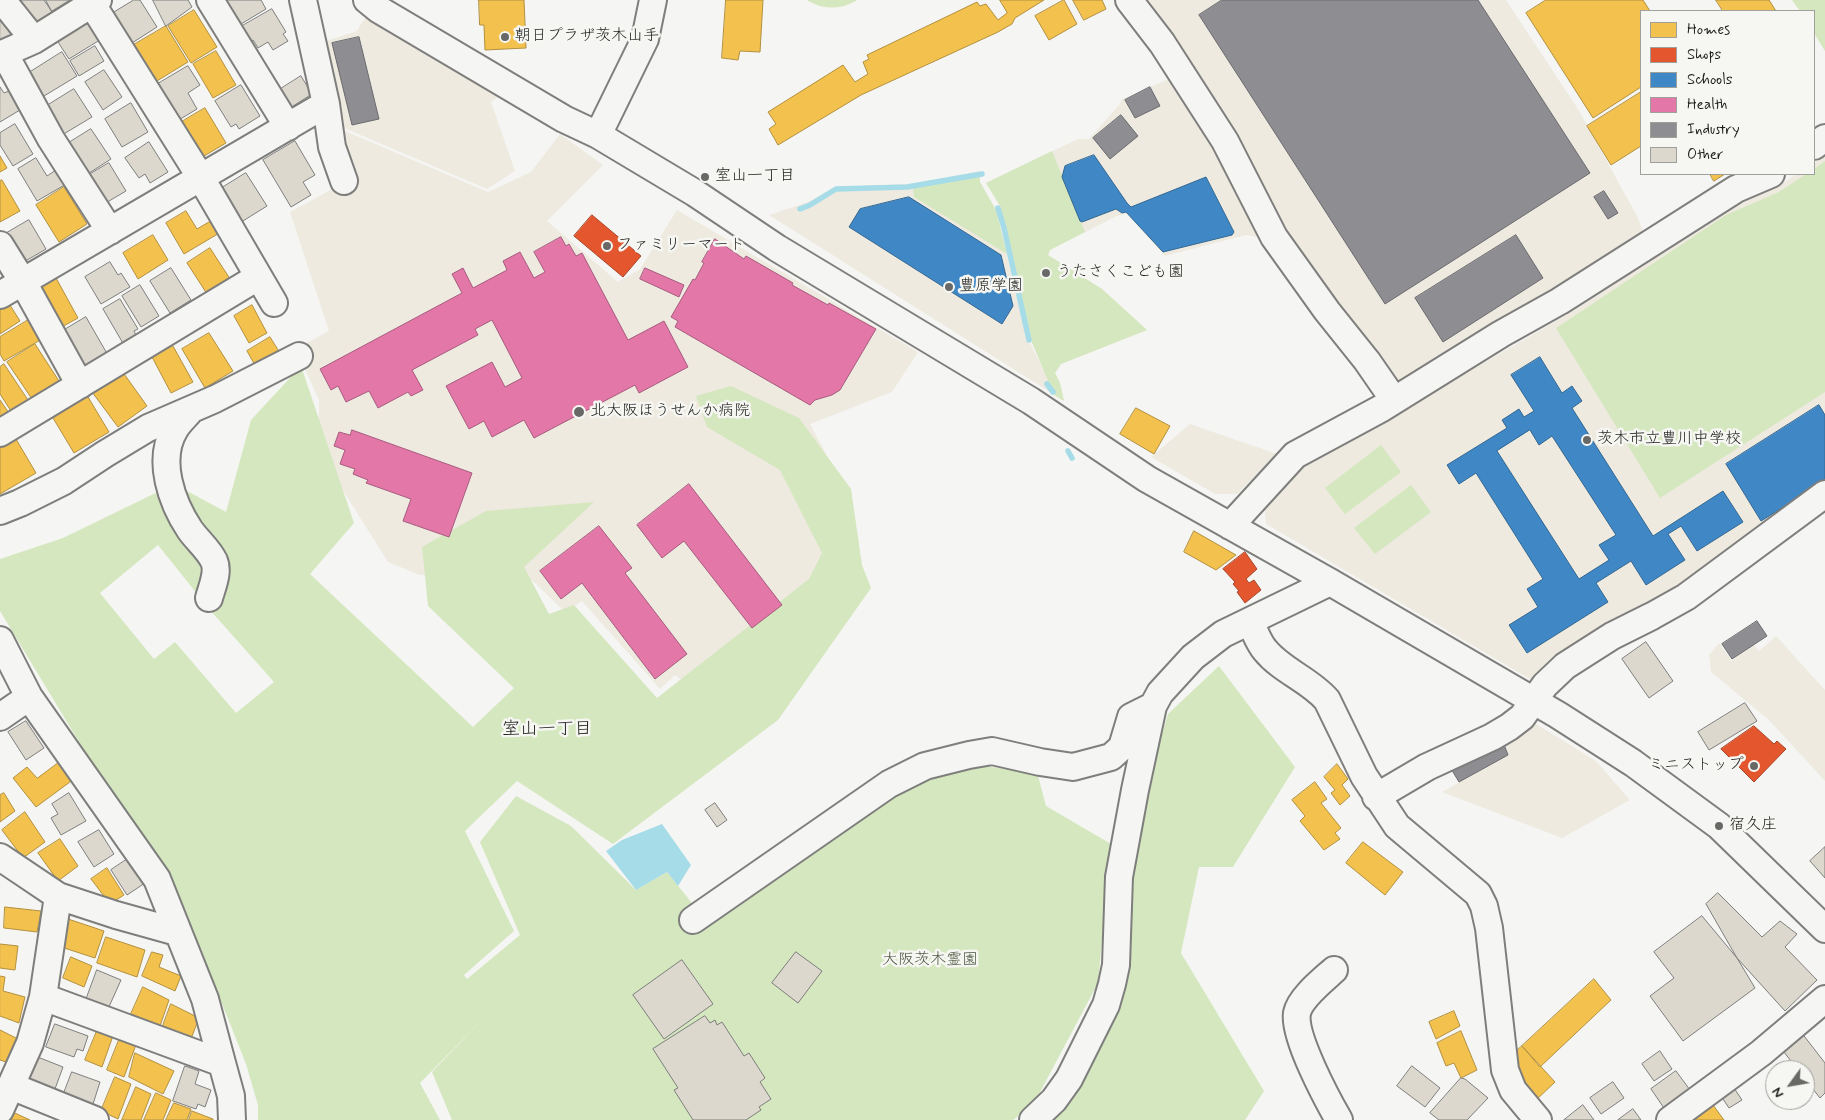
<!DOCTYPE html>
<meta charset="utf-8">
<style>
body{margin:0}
#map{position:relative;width:1825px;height:1120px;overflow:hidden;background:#f5f5f3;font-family:Mynerve,sans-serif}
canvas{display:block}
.legend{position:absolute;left:1640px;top:10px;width:175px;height:165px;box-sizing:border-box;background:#f6f6f2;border:1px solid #9f9f9c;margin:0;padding:6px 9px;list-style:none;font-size:15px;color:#1c1c1c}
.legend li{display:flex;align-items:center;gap:10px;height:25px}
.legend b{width:25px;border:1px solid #9f9f9c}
.north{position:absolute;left:1765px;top:1060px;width:50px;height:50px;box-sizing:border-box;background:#f6f6f2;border:1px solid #9f9f9c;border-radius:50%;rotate:238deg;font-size:14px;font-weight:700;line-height:20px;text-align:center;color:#1c1c1c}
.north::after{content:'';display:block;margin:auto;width:18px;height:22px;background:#686867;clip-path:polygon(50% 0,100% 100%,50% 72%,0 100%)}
</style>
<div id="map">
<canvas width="1825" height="1120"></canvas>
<ul class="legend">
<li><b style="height:14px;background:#f2c14e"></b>Homes</li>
<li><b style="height:14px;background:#e4572e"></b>Shops</li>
<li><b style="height:14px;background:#3f88c5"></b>Schools</li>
<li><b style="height:14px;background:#e377a8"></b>Health</li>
<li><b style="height:14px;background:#8d8d92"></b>Industry</li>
<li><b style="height:14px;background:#ddd8ce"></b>Other</li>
</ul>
<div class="north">N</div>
</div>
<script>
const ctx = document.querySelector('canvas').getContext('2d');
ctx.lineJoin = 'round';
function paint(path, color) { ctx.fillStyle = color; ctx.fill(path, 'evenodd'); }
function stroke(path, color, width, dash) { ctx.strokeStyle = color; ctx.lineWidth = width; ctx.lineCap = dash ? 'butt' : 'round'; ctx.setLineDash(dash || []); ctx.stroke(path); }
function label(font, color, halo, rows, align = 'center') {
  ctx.font = font + ' Mynerve,"Klee One",sans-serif'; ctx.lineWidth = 5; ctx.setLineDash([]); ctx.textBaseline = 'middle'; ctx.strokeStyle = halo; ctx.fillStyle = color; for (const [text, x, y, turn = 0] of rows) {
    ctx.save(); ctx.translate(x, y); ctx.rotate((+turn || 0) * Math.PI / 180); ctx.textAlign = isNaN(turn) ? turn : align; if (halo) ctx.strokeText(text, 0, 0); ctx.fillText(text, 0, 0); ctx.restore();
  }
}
const built = new Path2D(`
 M 1147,0 L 1506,0 L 1578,109 L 1637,216 L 1644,234 L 1401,381 L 1389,378 L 1275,222 L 1225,132 Z
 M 367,14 L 501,95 L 491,102 L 515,171 L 487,189 L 337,125 L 320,43 L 357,31 Z
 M 1175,76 L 1264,238 L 1246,235 L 1165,256 L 1127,214 L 1117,216 L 1050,250 L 1048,255 L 1102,289 L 1147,330 L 1061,364 L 1055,373 L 1060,383 L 1064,401 L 769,215 L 808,202 L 835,187 L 910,184 L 980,171 L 980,182 L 996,210 L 1027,337 L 1043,369 L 1031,340 L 1000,206 L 986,183 L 1078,139 L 1089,139 L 1120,104 L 1121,100 Z
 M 338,128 L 488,192 L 531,172 L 560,134 L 603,165 L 547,221 L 618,282 L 640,269 L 677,210 L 918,352 L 892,392 L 810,424 L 841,482 L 861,566 L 697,691 L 675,675 L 660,689 L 582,601 L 565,612 L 533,581 L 420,575 L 388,562 L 319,452 L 319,400 L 296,349 L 329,331 L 290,212 L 351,179 Z
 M 1825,155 L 1825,486 L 1706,575 L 1535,682 L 1266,524 L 1264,501 L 1307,462 L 1390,417 L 1570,313 L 1732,208 L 1780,185 L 1797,174 L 1814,174 L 1814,163 Z
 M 1190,424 L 1277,454 L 1237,494 L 1215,494 L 1151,457 Z
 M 1776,636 L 1825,690 L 1825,781 L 1769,720 L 1711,672 L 1709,655 L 1719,643 L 1732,661 L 1753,643 L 1759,651 Z
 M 1533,722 L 1596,761 L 1630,800 L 1562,838 L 1442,792 L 1507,755 L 1503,742 Z`);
const green = new Path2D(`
 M 807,0 L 857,0 C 842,10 822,10 807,0 Z
 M 1792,0 L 1825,0 L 1825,51 L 1814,33 L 1814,11 L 1800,11 Z
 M 1052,151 L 1085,232 L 1050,250 L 1048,255 L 1102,289 L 1147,330 L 1061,364 L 1055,373 L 1060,383 L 1064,401 L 1054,395 L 1031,340 L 1000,206 L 986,183 Z
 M 1825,161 L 1825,392 L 1660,498 L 1556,328 L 1726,215 L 1779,192 L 1806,174 L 1814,174 L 1814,169 Z
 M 980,176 L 980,182 L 996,210 L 1007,254 L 914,197 L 913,188 Z
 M 301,366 L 354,523 L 310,574 L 473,727 L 514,688 L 428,606 L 422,547 L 486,511 L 594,502 L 524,567 L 549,614 L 574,605 L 657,698 L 809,579 L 822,553 L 780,470 L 707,427 L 696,396 L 731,386 L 799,418 L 851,489 L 862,565 L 871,588 L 778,720 L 613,844 L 517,781 L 465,831 L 514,931 L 464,975 L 467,979 L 520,935 L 480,842 L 516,796 L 571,826 L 636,890 L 667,872 L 704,918 L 899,792 L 965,764 L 1037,772 L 1046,806 L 1111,844 L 1098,983 L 1038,1096 L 1016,1118 L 1013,1120 L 452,1120 L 432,1072 L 485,1017 L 420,1083 L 440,1120 L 258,1120 L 258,1105 L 246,1064 L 186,913 L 102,780 L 0,611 L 0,559 L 63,538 L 174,484 L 226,512 L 251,420 ZM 158,545 L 210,610 L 274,682 L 236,713 L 175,642 L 154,659 L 100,593 Z
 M 1381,445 L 1401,472 L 1345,514 L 1325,488 Z
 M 1411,485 L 1431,512 L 1375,554 L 1354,528 Z
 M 1219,666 L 1295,767 L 1233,867 L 1199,867 L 1181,953 L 1264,1091 L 1245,1120 L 1051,1120 L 1123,985 L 1132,835 L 1168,714 Z`);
const water = new Path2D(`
 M 662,824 L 691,865 L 678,886 L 667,872 L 636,890 L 606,851 L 622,840 Z`);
const homes = new Path2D(`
 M 479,0 L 524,0 L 526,48 L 485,50 L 484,25 L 480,25 Z
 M 726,0 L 763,0 L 760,52 L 740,51 L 738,60 L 722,58 Z
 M 1000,0 L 1044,0 L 1015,18 L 1012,24 L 998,32 L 861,95 L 778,145 L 769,129 L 776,124 L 768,112 L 843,65 L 855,82 L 868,74 L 863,62 L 869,59 L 867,55 L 977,2 L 980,6 L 986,4 L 998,20 L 1007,13 Z
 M 1064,0 L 1077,24 L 1049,40 L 1035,16 Z
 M 1073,0 L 1102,0 L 1106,9 L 1084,20 Z
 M 1546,0 L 1643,0 L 1650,11 L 1641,11 L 1641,87 L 1593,118 L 1526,13 Z
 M 1716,0 L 1769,0 L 1776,11 L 1723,11 Z
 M 194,10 L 217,47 L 191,63 L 168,26 Z
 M 166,26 L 188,62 L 152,84 L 130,47 Z
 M 216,51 L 236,85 L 213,98 L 193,64 Z
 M 1641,92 L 1641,146 L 1611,165 L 1587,126 Z
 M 205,108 L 226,143 L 199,159 L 178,124 Z
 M 0,156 L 7,168 L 0,172 Z
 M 1710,174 L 1725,174 L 1714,181 Z
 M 2,180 L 20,211 L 0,222 L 0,181 Z
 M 64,187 L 87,224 L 59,242 L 36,205 Z
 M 186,211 L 197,229 L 214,219 L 221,232 L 184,254 L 166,223 Z
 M 153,235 L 168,260 L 138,279 L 123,253 Z
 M 210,248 L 232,282 L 209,297 L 187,263 Z
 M 56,278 L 78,318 L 58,329 L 36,289 Z
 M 8,302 L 20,321 L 0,334 L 0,307 Z
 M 252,305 L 267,333 L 249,343 L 234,316 Z
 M 30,319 L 42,339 L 4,361 L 0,354 L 0,337 Z
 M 209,333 L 233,371 L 205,388 L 182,349 Z
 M 270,337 L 280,353 L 256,367 L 247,351 Z
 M 35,344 L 59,381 L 32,399 L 7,362 Z
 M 173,346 L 193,382 L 171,393 L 152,357 Z
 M 4,364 L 30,403 L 13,414 L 0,394 L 0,367 Z
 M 122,371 L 147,406 L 118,427 L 92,392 Z
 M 88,397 L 109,432 L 74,453 L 53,418 Z
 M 0,400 L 11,416 L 0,423 Z
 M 1136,408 L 1170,426 L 1154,454 L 1120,434 Z
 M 13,434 L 36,473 L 0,494 L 0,442 Z
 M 1194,531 L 1236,555 L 1216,570 L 1184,552 Z
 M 61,761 L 74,779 L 36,807 L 13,778 L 27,767 L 37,778 Z
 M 1337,764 L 1348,779 L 1342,785 L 1350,796 L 1340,805 L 1331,793 L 1335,790 L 1324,777 Z
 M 1315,782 L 1327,799 L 1321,803 L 1341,828 L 1335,833 L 1340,839 L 1324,850 L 1300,821 L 1305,816 L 1292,800 Z
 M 4,793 L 15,811 L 0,822 L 0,795 Z
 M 25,812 L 45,842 L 23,858 L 2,830 Z
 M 60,839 L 78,866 L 58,881 L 38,853 Z
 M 1363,842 L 1403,872 L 1385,895 L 1346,863 Z
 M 107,868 L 124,895 L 110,904 L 91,879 Z
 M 5,907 L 41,911 L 37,932 L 4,928 Z
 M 65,918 L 104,931 L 95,958 L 55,945 Z
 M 106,937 L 145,950 L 137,977 L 97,963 Z
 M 0,944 L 18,946 L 15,970 L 0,968 Z
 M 152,952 L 163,955 L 159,967 L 181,976 L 175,991 L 142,976 Z
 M 71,957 L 92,966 L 84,987 L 63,978 Z
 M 0,976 L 5,977 L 3,991 L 25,997 L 19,1023 L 0,1016 Z
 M 1594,979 L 1611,1000 L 1540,1067 L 1522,1046 Z
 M 143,987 L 169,1000 L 160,1026 L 131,1014 Z
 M 171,1004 L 199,1018 L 189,1044 L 161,1031 Z
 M 1454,1011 L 1460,1026 L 1436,1039 L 1429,1022 Z
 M 99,1026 L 114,1033 L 102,1067 L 85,1060 Z
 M 0,1030 L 18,1039 L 6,1062 L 0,1060 Z
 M 1461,1031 L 1477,1070 L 1461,1078 L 1454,1063 L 1446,1066 L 1437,1043 Z
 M 121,1035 L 137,1042 L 124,1077 L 107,1070 Z
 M 1522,1046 L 1555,1082 L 1535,1101 L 1512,1068 L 1510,1057 Z
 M 135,1053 L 174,1071 L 163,1094 L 129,1077 Z
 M 115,1077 L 131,1084 L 118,1119 L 101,1111 Z
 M 136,1087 L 151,1094 L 141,1120 L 122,1120 Z
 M 156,1093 L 171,1100 L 163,1120 L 144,1120 Z
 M 1710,1101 L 1724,1120 L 1689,1120 Z
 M 174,1103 L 191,1109 L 187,1120 L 166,1120 Z
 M 6,1109 L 30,1120 L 2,1120 Z
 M 192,1111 L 213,1119 L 213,1120 L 189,1120 Z`);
const shops = new Path2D(`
 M 592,215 L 641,256 L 623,277 L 574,236 Z
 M 1245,552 L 1257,569 L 1246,579 L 1249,583 L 1254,580 L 1261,590 L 1245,603 L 1237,592 L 1239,591 L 1233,584 L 1235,582 L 1223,569 Z
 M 1754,726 L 1774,744 L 1777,741 L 1786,749 L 1754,782 L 1721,749 Z`);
const schools = new Path2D(`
 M 1094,155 L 1127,203 L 1131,207 L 1206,177 L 1234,232 L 1232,235 L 1163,252 L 1126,212 L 1122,213 L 1116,209 L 1082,222 L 1080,221 L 1062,177 L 1065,166 Z
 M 909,197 L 1001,255 L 1013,306 L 1002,324 L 849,227 L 860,209 Z
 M 1540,357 L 1562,393 L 1572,386 L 1582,401 L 1572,408 L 1653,536 L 1723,491 L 1743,522 L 1697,551 L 1681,526 L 1668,534 L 1685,560 L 1646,585 L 1631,561 L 1596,583 L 1608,602 L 1527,653 L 1509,625 L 1538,607 L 1527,589 L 1543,579 L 1476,473 L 1459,484 L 1447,465 L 1507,428 L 1502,420 L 1519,409 L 1524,417 L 1534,411 L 1511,375 ZM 1530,430 L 1539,445 L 1552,436 L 1616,535 L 1599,545 L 1609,560 L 1579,579 L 1497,451 Z
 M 1819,405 L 1825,415 L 1825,481 L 1761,521 L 1726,464 Z`);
const health = new Path2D(`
 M 561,237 L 566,246 L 569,244 L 576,256 L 582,253 L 628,340 L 664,321 L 688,367 L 639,393 L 635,385 L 534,438 L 524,420 L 492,437 L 484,421 L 469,429 L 446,386 L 492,362 L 505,387 L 522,378 L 492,320 L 475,329 L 478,335 L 412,370 L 423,390 L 411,396 L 408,392 L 378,408 L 369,391 L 346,402 L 338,386 L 331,390 L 320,369 L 462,293 L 452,274 L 463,268 L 473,288 L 507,270 L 503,261 L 520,252 L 534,278 L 545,272 L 534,252 Z
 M 715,239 L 744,259 L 746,256 L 793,283 L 792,285 L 828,305 L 829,303 L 876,329 L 840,390 L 832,395 L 815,400 L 810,405 L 675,327 L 678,321 L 671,317 L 693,279 L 695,280 L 704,263 L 702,262 Z
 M 645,268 L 684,285 L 679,297 L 640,279 Z
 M 352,430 L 472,473 L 449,537 L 403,521 L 411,499 L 366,483 L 368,480 L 353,474 L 355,469 L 340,464 L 345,450 L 334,446 L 339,432 L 350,435 Z
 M 689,484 L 782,605 L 752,628 L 684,541 L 662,558 L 637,525 Z
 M 599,526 L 632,568 L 625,573 L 687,654 L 655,679 L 582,583 L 561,599 L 540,571 Z`);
const industry = new Path2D(`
 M 1222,0 L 1478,0 L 1590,173 L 1385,304 L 1199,15 Z
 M 359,37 L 379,119 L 352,125 L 332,43 Z
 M 1150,87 L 1160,106 L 1135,118 L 1125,100 Z
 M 1121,115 L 1138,136 L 1110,159 L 1093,138 Z
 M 1604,191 L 1618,213 L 1608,219 L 1594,197 Z
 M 1516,235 L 1543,278 L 1443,342 L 1415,298 Z
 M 1757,621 L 1767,636 L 1732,659 L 1722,644 Z
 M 1503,742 L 1508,755 L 1459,782 L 1450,767 Z`);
const stream = new Path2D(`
 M 998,208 L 1004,228 L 1029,340
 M 800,209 L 810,205 L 836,189 L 907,187 L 982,174
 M 1047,384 L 1053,392
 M 1068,451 L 1072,458`);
const building = new Path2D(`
 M 17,0 L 44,0 L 52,12 L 32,24 Z
 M 46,0 L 70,0 L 52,11 Z
 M 134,0 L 140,0 L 157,27 L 132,43 L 113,13 Z
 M 153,0 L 188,0 L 192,7 L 166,26 Z
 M 225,0 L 261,0 L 266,9 L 236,27 L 231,17 L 235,15 Z
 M 0,5 L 21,39 L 0,48 Z
 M 272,9 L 286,32 L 283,34 L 288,41 L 273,50 L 268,42 L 258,48 L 253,40 L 246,44 L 237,29 Z
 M 92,21 L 103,38 L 69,59 L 58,42 Z
 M 95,46 L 104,61 L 79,76 L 70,61 Z
 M 62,52 L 77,76 L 39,99 L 24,76 Z
 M 188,66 L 200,85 L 188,93 L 197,109 L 177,121 L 156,85 Z
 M 104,70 L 122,97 L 103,110 L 85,82 Z
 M 301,76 L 312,94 L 290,108 L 279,90 Z
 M 241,85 L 260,116 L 239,129 L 236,124 L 231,127 L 215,101 Z
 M 0,87 L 4,93 L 9,91 L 20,110 L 0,122 Z
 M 74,89 L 92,117 L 62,135 L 45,107 Z
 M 131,103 L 148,132 L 122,147 L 105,119 Z
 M 15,124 L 33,154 L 13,166 L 0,145 L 0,133 Z
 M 91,129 L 111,159 L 86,175 L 67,144 Z
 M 295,141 L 315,175 L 303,182 L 311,195 L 291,207 L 263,160 Z
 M 149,142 L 168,172 L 150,183 L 145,174 L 139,178 L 125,158 Z
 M 36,158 L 47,176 L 59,168 L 68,183 L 37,201 L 18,169 Z
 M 109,163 L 126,191 L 104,204 L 87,176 Z
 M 246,173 L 267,206 L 238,224 L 217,191 Z
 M 29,220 L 46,249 L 22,263 L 5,234 Z
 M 110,262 L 118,275 L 121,273 L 130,287 L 101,304 L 85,277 Z
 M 171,268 L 191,300 L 170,313 L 150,281 Z
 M 140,285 L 159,316 L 141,327 L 122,296 Z
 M 120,299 L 138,329 L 134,331 L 137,337 L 124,345 L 103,309 Z
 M 86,317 L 109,357 L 85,372 L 61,332 Z
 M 1646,642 L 1673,681 L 1649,698 L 1622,659 Z
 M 1745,703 L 1757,721 L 1709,750 L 1698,732 Z
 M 26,721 L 44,748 L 26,760 L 8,732 Z
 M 69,793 L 86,821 L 61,835 L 51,818 L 58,814 L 52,804 Z
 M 715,803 L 727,820 L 717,827 L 705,810 Z
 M 99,830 L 114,854 L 94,867 L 78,842 Z
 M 1825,847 L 1825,878 L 1810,861 Z
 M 132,856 L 148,881 L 127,895 L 111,870 Z
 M 1718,893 L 1762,937 L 1780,921 L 1797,934 L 1785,947 L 1817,980 L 1785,1011 L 1737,958 L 1706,904 Z
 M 1702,916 L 1737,958 L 1755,988 L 1683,1041 L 1650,996 L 1674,978 L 1654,952 Z
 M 796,952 L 822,971 L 798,1003 L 772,983 Z
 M 682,960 L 713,1004 L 664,1039 L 633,995 Z
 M 97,970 L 121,980 L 108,1009 L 86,1000 Z
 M 705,1016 L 710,1023 L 715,1020 L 717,1025 L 722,1022 L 744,1056 L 749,1053 L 765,1078 L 760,1082 L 771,1099 L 759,1107 L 761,1110 L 746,1120 L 693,1120 L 674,1090 L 678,1088 L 653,1049 Z
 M 55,1024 L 88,1036 L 83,1051 L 77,1049 L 74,1057 L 46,1047 Z
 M 1801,1032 L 1825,1063 L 1825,1093 L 1820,1098 L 1805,1079 L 1805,1070 L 1798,1070 L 1780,1047 Z
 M 1660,1051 L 1672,1069 L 1654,1081 L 1642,1064 Z
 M 30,1054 L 63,1067 L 55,1089 L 22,1077 Z
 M 185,1066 L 199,1071 L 195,1084 L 211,1090 L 205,1107 L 198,1104 L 196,1109 L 173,1101 Z
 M 1412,1066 L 1440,1088 L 1425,1107 L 1397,1086 Z
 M 1676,1071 L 1690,1090 L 1664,1108 L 1651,1089 Z
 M 72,1072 L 100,1082 L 93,1104 L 64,1093 Z
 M 1461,1078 L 1465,1079 L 1488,1098 L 1467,1120 L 1439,1120 L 1430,1113 Z
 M 1613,1082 L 1624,1098 L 1601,1114 L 1590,1098 Z
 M 1732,1085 L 1742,1100 L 1729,1108 L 1719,1093 Z
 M 1583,1105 L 1594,1120 L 1564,1120 Z
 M 1633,1109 L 1641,1120 L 1618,1120 Z`);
const minor = new Path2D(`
 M 2,0 L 34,40
 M 210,0 L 288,127
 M 303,0 L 326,104 L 332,147 L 344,181
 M 367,0 L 378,9 L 564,119 L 598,135 L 695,193 L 777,248 L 1031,401 L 1147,479 L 1330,582 L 1558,715 L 1633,763 L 1719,826 L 1825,929
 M 1129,0 L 1162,43 L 1225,141 L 1274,237 L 1327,311 L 1367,361 L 1394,400
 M 92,4 L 201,178 L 274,303
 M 4,53 L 51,139 L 110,231
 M 0,55 L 34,40 L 98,0
 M 598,135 L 645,39 L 653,0
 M 1814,146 L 1825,138
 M 0,245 L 23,282 L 80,385
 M 0,295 L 326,104
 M 190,411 C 185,417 179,422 175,429 C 156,460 172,503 190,530 C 197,540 209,550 214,561 C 219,572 212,587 209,598
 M 0,433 L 258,277
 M 0,511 L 20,503 L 64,481 L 105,454 L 148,428 L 215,399 L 299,356
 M 1230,526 L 1295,455 L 1382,408 L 1501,334 L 1560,301 L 1736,189 L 1771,174
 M 1250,622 C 1255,631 1258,642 1265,650 C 1282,671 1310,680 1327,700 L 1364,776 L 1397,826 L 1478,894 L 1484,906 L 1489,928 L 1505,1070 L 1513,1090 L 1538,1120
 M 0,640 L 29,697 L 157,879 L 205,999 L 222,1063
 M 0,717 L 29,697
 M 1376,797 L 1427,767 L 1492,737 L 1509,727 L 1522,717 L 1545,685 L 1565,666 L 1612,636 L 1652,616 L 1686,597 L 1825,494
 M 0,857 L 58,896 L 116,915 L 177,932
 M 693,920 L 889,784 L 925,766 L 969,755 L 992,751 L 1040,762 L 1073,767 L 1111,757 L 1122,747 L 1131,717 L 1153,706
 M 1334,970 C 1323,980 1300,998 1297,1013 C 1293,1036 1327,1099 1339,1120
 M 43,997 L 58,896
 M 11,1086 L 95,1120
 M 0,1110 L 30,1043 L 43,997 L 222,1063 L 231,1096 L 232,1120
 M 1033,1120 L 1054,1100 L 1069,1079 L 1106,1005 L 1112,984 L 1116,965 L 1119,877 L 1135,790 L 1153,706 L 1160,693 L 1193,657 L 1223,634 L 1330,582
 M 1670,1120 L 1761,1053 L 1825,999`);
const markers = [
 [505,37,5,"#686867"],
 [705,177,5,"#686867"],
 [607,246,5,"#686867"],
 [1046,273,5,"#686867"],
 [949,287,5,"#686867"],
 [579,412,6,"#686867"],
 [1587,440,5,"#686867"],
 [1754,766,5,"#686867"],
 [1719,826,5,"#686867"]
];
const poiNames = [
 ["朝日プラザ茨木山手",515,37],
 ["室山一丁目",715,177],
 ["ファミリーマート",617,246],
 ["うたさくこども園",1056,273],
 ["豊原学園",959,287],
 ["北大阪ほうせんか病院",590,412],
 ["茨木市立豊川中学校",1597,440],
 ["ミニストップ",1744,766,"right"],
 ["宿久庄",1729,826]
];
const parkNames = [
 ["大阪茨木霊園",930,961]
];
const neighbourhoodNames = [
 ["室山一丁目",547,730]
];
paint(built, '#eeeae0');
paint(green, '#d5e7bf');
paint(water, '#a6dce8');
paint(homes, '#f2c14e');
stroke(homes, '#b2903f', 1);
paint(shops, '#e4572e');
stroke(shops, '#a84529', 1);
paint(schools, '#3f88c5');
stroke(schools, '#346892', 1);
paint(health, '#e377a8');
stroke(health, '#a75c7e', 1);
paint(industry, '#8d8d92');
stroke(industry, '#6b6b6f', 1);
stroke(stream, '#a6dce8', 5.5);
paint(building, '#ddd8ce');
stroke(building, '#7e7e7d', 1);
stroke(minor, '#7e7e7d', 30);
stroke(minor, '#f5f5f3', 26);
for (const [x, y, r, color] of markers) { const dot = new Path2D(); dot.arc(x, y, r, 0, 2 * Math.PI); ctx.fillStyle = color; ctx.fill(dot); stroke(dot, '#f6f6f2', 2); }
label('16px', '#1c1c1c', '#f6f6f2', poiNames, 'left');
label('16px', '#4b5640', '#f6f6f2', parkNames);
label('18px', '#1c1c1c', '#f6f6f2', neighbourhoodNames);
</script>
